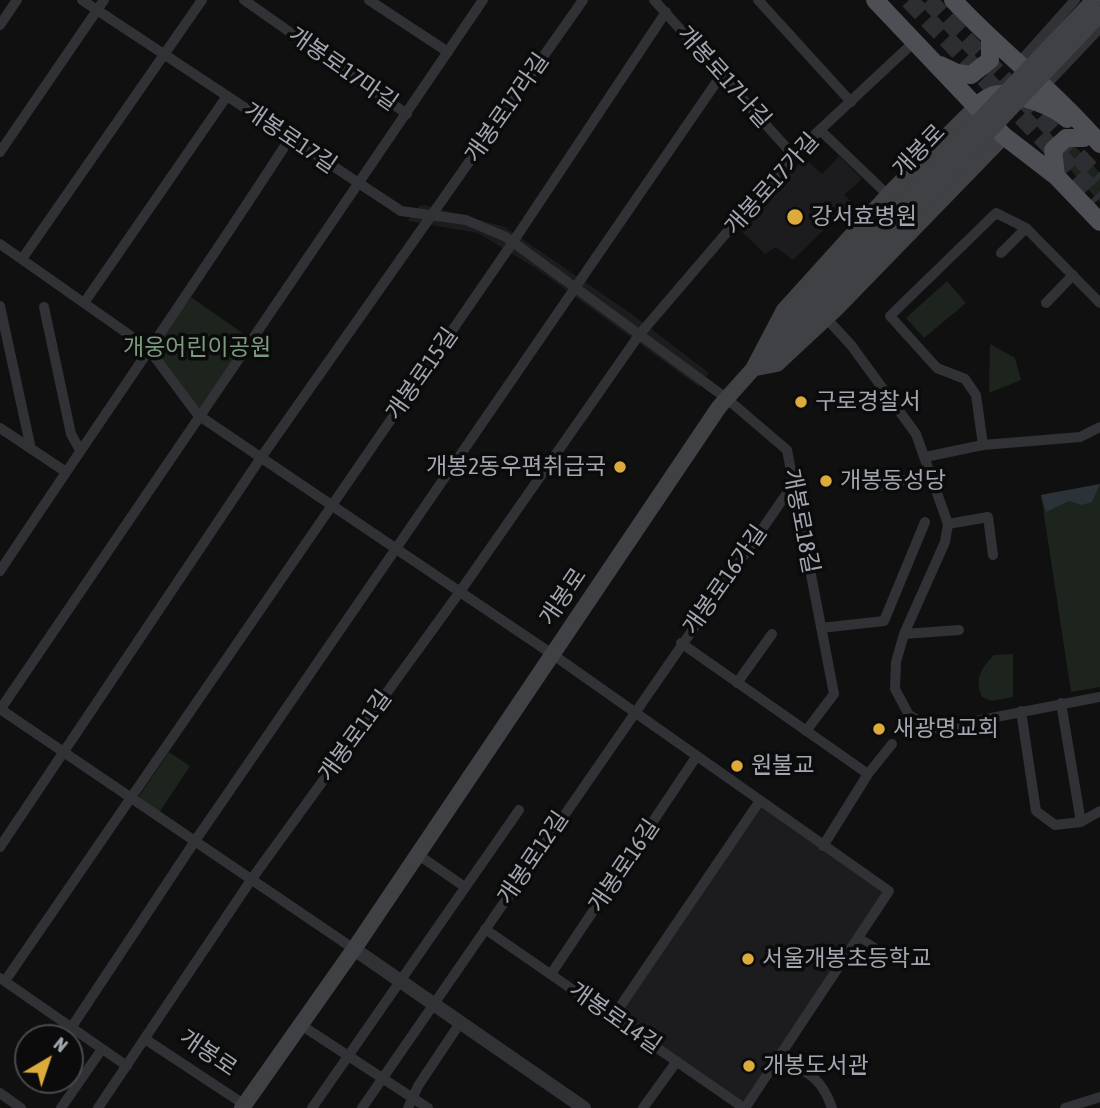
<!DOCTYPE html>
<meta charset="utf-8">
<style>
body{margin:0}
#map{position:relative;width:1100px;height:1108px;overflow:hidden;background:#101011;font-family:"Asap Condensed",sans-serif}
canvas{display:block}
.north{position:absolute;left:14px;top:1024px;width:70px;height:70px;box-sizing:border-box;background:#0b0b0c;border:2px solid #47494e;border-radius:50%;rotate:39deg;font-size:19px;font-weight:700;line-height:28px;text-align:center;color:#a2a6b0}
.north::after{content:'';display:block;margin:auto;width:24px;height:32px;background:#ddab3c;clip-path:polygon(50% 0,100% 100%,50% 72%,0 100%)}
</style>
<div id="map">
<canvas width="1100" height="1108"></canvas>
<div class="north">N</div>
</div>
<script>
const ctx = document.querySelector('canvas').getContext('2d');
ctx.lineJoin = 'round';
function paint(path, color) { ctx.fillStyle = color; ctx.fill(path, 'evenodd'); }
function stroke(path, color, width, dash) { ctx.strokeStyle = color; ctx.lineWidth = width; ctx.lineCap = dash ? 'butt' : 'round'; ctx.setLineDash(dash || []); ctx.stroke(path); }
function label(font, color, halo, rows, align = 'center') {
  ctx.font = font + ' "Asap Condensed","Noto Sans KR",sans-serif'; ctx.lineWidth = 7; ctx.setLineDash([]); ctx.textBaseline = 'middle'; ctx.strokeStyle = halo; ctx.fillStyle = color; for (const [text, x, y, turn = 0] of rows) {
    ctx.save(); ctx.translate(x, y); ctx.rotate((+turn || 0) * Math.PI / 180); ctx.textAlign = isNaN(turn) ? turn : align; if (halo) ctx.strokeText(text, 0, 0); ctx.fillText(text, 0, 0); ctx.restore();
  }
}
const built = new Path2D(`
 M 839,156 L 862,179 L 844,195 L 852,202 L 793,260 L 776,247 L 765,254 L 741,231 L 804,158 L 822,174 Z
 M 424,205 L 505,227 L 633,315 L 709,373 L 699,387 L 537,269 L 478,233 L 408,221 L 419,206 Z
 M 759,802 L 889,891 L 745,1108 L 613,1017 Z`);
const green = new Path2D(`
 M 1075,146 L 1100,173 L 1100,202 L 1062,161 L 1061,150 Z
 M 947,281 L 966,303 L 924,338 L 906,318 Z
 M 191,297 L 248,337 L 198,410 L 152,347 Z
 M 990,344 L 1015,358 L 1021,380 L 989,393 Z
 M 1100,484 L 1100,687 L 1071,692 L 1041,495 Z
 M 1013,654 L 1013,697 L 992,701 L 982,697 C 974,679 981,668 994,655 Z
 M 169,752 L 190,766 L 157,816 L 136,801 Z`);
const water = new Path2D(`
 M 1100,484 L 1092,502 L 1082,505 L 1069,501 L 1046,512 L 1041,495 Z`);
const primaryTunnel = new Path2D(`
 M 909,0 L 1100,198
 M 928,0 L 1100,179`);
const pedestrian = new Path2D(`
 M 858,937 L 883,952`);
const minor = new Path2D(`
 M 82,0 L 401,211 L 466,220 L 506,237 L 726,398 L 787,450 L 834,694 L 806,731
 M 244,0 L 407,114
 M 369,0 L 448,52
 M 654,0 L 793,155
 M 758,0 L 851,102
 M 0,25 L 17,0
 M 1017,65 L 1075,0
 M 1046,85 L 1100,28
 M 820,130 L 888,195
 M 0,152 L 104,0
 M 0,244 L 148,348 L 198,415 L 552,654 L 889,891 L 745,1108
 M 1001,253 L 1026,228
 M 22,259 L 202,0
 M 84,303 L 227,96
 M 1046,303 L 1073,275
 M 0,306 L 31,449
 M 44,307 L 71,434 L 80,450
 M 826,318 L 851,345 L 916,434 L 948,524 L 945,542 L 904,634 L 896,662 L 895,689 L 909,715 L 934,729 L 1100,697
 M 0,428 L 66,472
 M 983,445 L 976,395 L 965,379 L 937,368 L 890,316 L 996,213 L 1026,228 L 1100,303
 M 925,457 L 983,445 L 1080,437 L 1100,427
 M 876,487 L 929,474
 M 948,524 L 988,517 L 993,555
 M 0,571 C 96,426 196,284 290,138
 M 821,628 L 884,621 L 925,522
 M 904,634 L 959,630
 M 681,643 L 868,774
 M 737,683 L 772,634
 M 1061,703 L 1081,822
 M 0,709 L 354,949
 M 0,710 L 483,0
 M 1021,711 L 1036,811 L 1055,825 L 1081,822 L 1100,811
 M 823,846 L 868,774 L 892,744
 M 0,847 L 260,459 L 583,0
 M 417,854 L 465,887
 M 485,929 L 744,1108
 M 551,974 L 696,757
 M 0,978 L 127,1066
 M 5,981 L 513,242 L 666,12
 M 613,1017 L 759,802
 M 301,1025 L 428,1108
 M 71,1028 L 195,841 L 722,74
 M 145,1039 L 245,1105
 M 778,1058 C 807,1072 821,1076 832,1108
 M 0,1093 L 21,1108
 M 61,1108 L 102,1049
 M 98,1108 L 251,880 L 459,593 L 639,335 L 793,155 L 914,42
 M 312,1108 L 519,810
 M 362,1108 L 794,483
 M 408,1108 L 418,1086 L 460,1023
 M 643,1108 L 677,1061
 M 1065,1108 L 1100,1097`);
const tertiary = new Path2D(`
 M 354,949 L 584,1108`);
const secondary = new Path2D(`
 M 780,334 L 892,212
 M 761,362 L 819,309 L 903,222
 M 756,368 L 777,364 L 836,309 L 1004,136
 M 242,1108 L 354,949 L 719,407 L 753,369 L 784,310 L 888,195 L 976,107`);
const primary = new Path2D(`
 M 875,0 L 1004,136 L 1056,176 L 1100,222
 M 953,0 C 1000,51 1055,91 1100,144
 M 940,65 L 957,73 L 971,75 L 990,60 L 990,40
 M 976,107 C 982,101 991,94 1000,94 C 1017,93 1055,107 1067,119
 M 1056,176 L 1053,150 L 1066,138 L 1084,138`);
const secondaryBridge = new Path2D(`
 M 892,212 L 1094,0
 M 903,222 L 1100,14`);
const markers = [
 [795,217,9,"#ddab3c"],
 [801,402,7,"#ddab3c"],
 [620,467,7,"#ddab3c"],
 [826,481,7,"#ddab3c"],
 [879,729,7,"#ddab3c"],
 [737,766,7,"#ddab3c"],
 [748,959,7,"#ddab3c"],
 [749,1066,7,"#ddab3c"]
];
const streetNames = [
 ["개봉로17마길",343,69,35],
 ["개봉로17나길",724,77,48],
 ["개봉로17라길",507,108,-55],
 ["개봉로17길",290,138,34],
 ["개봉로",919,151,-46],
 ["개봉로17가길",772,184,-48],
 ["개봉로15길",422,374,-55],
 ["개봉로18길",801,521,79],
 ["개봉로16가길",725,580,-55],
 ["개봉로",563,597,-56],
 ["개봉로11길",355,736,-54],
 ["개봉로12길",533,858,-56],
 ["개봉로16길",624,866,-56],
 ["개봉로14길",615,1018,35],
 ["개봉로",208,1053,34]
];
const poiNames = [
 ["강서효병원",811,217],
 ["구로경찰서",815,402],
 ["개봉2동우편취급국",606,467,"right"],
 ["개봉동성당",840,481],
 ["새광명교회",893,729],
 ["원불교",751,766],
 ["서울개봉초등학교",762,959],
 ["개봉도서관",763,1066]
];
const parkNames = [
 ["개웅어린이공원",197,348]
];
paint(built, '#1c1c1e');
paint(green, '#1d231d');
paint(water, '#2b3238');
stroke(primaryTunnel, '#2d2e31', 18, [18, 9]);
stroke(pedestrian, '#313235', 8);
stroke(minor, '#313235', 10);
stroke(tertiary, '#313235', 14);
stroke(secondary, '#3f4145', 16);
stroke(primary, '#4e4f54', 18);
stroke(secondaryBridge, '#3f4145', 16);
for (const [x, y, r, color] of markers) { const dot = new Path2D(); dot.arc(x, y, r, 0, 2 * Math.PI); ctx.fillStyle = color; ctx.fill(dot); stroke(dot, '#0b0b0c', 2.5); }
label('23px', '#a2a6b0', '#0b0b0c', streetNames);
label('23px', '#a2a6b0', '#0b0b0c', poiNames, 'left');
label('23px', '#7b9a7e', '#0b0b0c', parkNames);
</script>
